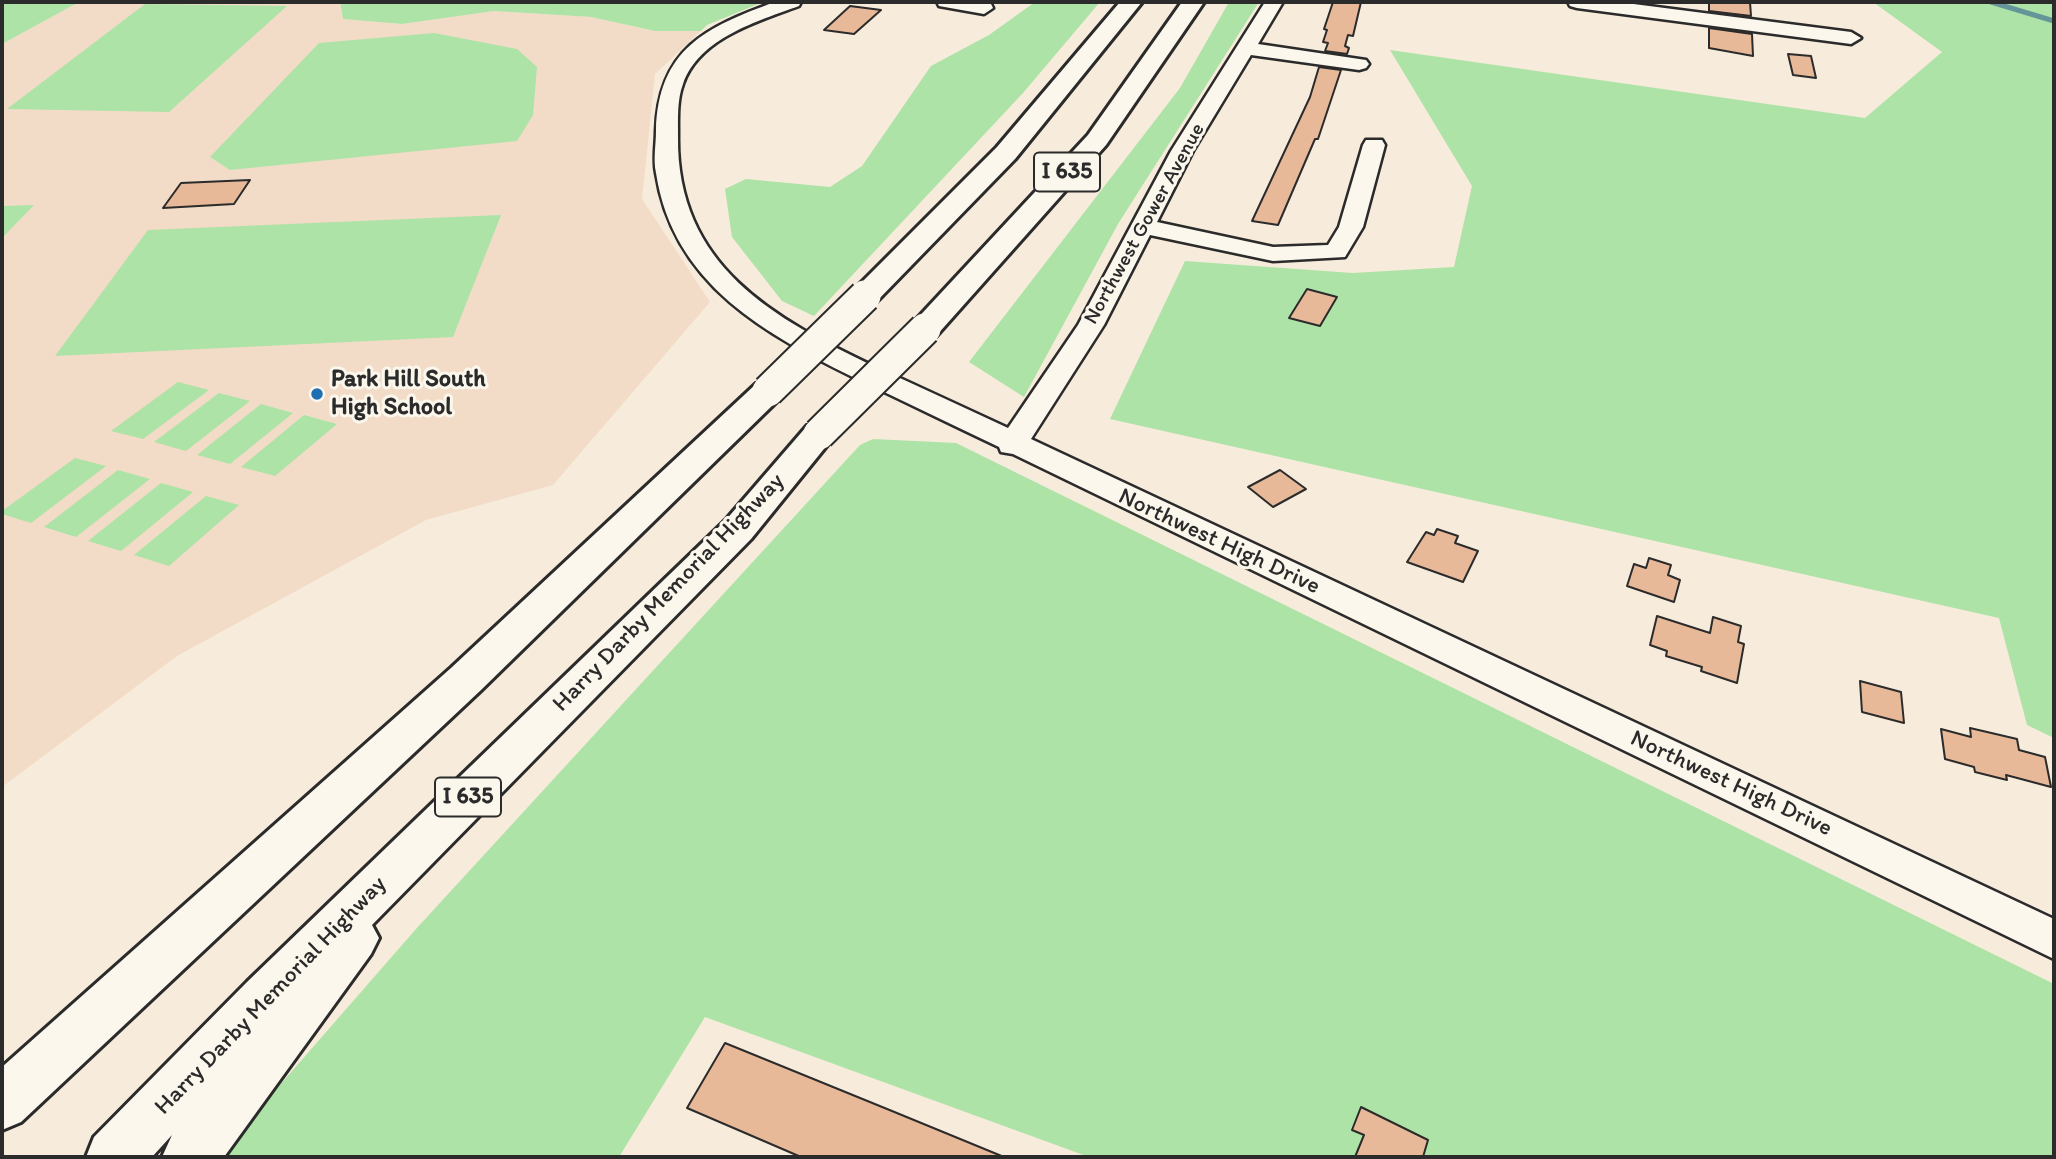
<!DOCTYPE html>
<style>
body{margin:0}
#map{position:relative;width:2056px;height:1159px;overflow:hidden;background:#f7ebdb;font-family:Itim,sans-serif}
canvas{display:block}
.frame{position:absolute;inset:0;border:4px solid #2b2b2b;pointer-events:none}
</style>
<div id="map">
<canvas width="2056" height="1159"></canvas>
<div class="frame"></div>
</div>
<script>
const ctx = document.querySelector('canvas').getContext('2d');
ctx.lineJoin = 'round';
function paint(path, color) { ctx.fillStyle = color; ctx.fill(path, 'evenodd'); }
function stroke(path, color, width, dash) { ctx.strokeStyle = color; ctx.lineWidth = width; ctx.lineCap = dash ? 'butt' : 'round'; ctx.setLineDash(dash || []); ctx.stroke(path); }
function label(font, color, halo, rows, align = 'center') {
  ctx.font = font + ' Itim,sans-serif'; ctx.lineWidth = 6; ctx.setLineDash([]); ctx.textBaseline = 'middle'; ctx.strokeStyle = halo; ctx.fillStyle = color; for (const [text, x, y, turn = 0] of rows) {
    ctx.save(); ctx.translate(x, y); ctx.rotate((+turn || 0) * Math.PI / 180); ctx.textAlign = isNaN(turn) ? turn : align; if (halo) ctx.strokeText(text, 0, 0); ctx.fillText(text, 0, 0); ctx.restore();
  }
}
const built = new Path2D(`
 M 79,2 L 340,2 L 343,19 L 402,24 L 494,11 L 591,17 L 655,31 L 701,31 L 655,74 L 642,199 L 710,302 L 553,485 L 426,520 L 177,656 L 2,787 L 2,44 Z`);
const green = new Path2D(`
 M 2,2 L 79,2 L 2,44 Z
 M 340,2 L 763,2 L 707,25 L 701,31 L 655,31 L 591,17 L 494,11 L 402,24 L 343,19 Z
 M 1035,2 L 1100,2 L 1023,93 L 814,316 L 782,301 L 732,237 L 725,189 L 746,179 L 830,187 L 862,166 L 931,66 L 989,35 Z
 M 1229,2 L 1259,2 L 1118,224 L 1024,397 L 969,362 L 1180,88 Z
 M 1873,2 L 2054,2 L 2054,738 L 2027,725 L 1999,618 L 1110,419 L 1185,261 L 1353,273 L 1454,267 L 1472,186 L 1390,50 L 1865,118 L 1942,52 Z
 M 145,4 L 287,6 L 169,112 L 7,109 Z
 M 434,33 L 517,49 L 537,67 L 533,115 L 517,141 L 230,170 L 210,157 L 319,43 Z
 M 34,205 L 2,238 L 2,206 Z
 M 501,215 L 453,337 L 55,356 L 148,230 Z
 M 178,382 L 209,390 L 143,439 L 111,431 Z
 M 219,393 L 250,401 L 186,451 L 154,442 Z
 M 261,404 L 293,413 L 230,464 L 197,455 Z
 M 304,415 L 337,424 L 275,476 L 241,467 Z
 M 873,439 L 956,443 L 2054,984 L 2054,1157 L 1089,1157 L 705,1017 L 619,1157 L 217,1157 L 416,929 L 860,445 Z
 M 75,458 L 106,466 L 31,523 L 2,514 L 2,511 Z
 M 118,470 L 150,479 L 76,537 L 44,527 Z
 M 161,483 L 193,492 L 121,551 L 88,541 Z
 M 206,496 L 239,505 L 169,566 L 134,555 Z`);
const stream = new Path2D(`
 M 1991,2 L 2054,21`);
const building = new Path2D(`
 M 1333,2 L 1361,2 L 1353,36 L 1348,35 L 1345,46 L 1349,48 L 1347,54 L 1325,51 L 1328,43 L 1323,42 L 1327,30 L 1324,29 Z
 M 1709,2 L 1750,2 L 1751,16 L 1709,11 Z
 M 850,6 L 881,10 L 854,34 L 824,30 Z
 M 1709,28 L 1752,34 L 1753,56 L 1709,48 Z
 M 1788,54 L 1811,56 L 1816,78 L 1793,75 Z
 M 1319,67 L 1341,70 L 1318,139 L 1315,139 L 1278,225 L 1252,221 L 1310,97 Z
 M 250,180 L 234,204 L 163,208 L 181,183 Z
 M 1307,289 L 1337,297 L 1320,326 L 1289,318 Z
 M 1280,470 L 1306,489 L 1273,507 L 1248,487 Z
 M 1437,529 L 1458,536 L 1455,543 L 1478,551 L 1463,582 L 1407,562 L 1426,532 L 1434,535 Z
 M 1649,558 L 1671,565 L 1668,575 L 1680,580 L 1674,602 L 1627,586 L 1634,564 L 1646,568 Z
 M 1657,616 L 1710,633 L 1713,617 L 1741,626 L 1738,642 L 1744,644 L 1737,683 L 1701,671 L 1702,667 L 1666,656 L 1667,651 L 1650,645 Z
 M 1860,681 L 1901,692 L 1904,723 L 1862,712 Z
 M 1970,728 L 2017,739 L 2019,750 L 2045,757 L 2051,787 L 2006,775 L 2007,780 L 1975,772 L 1974,767 L 1945,759 L 1941,729 L 1971,737 Z
 M 725,1043 L 892,1111 L 1004,1157 L 801,1157 L 687,1108 Z
 M 1361,1107 L 1428,1140 L 1423,1157 L 1355,1157 L 1364,1135 L 1352,1130 Z`);
const minor = new Path2D(`
 M 775,2 L 801,2 L 799,6 C 758,21 699,38 683,84 C 677,100 678,118 678,136 C 676,266 774,319 878,368 C 922,388 965,408 1008,428 L 1078,325 L 1171,151 L 1265,2 L 1283,2 L 1258,44 L 1366,60 L 1369,64 L 1366,68 L 1359,70 L 1251,55 L 1193,151 L 1157,222 L 1273,247 L 1328,245 L 1339,227 L 1363,145 L 1366,140 L 1382,140 L 1385,145 L 1363,227 L 1345,257 L 1273,261 L 1150,235 L 1104,325 L 1031,439 L 2054,919 L 2054,959 L 1013,454 L 1001,452 L 999,447 C 952,425 906,402 859,380 C 767,335 673,285 656,173 C 653,159 656,145 656,131 C 658,49 706,27 775,2 Z
 M 937,2 L 991,4 L 993,8 L 984,14 L 939,6 Z
 M 1568,2 L 1618,2 L 1851,32 L 1861,38 L 1851,44 L 1577,8 L 1570,6 Z`);
const highway = new Path2D(`
 M 1120,2 L 1142,2 L 1015,159 L 876,302 L 865,305 L 854,302 L 850,296 L 854,290 L 997,147 Z
 M 1182,2 L 1204,2 L 1106,145 L 936,336 L 925,338 L 914,336 L 909,329 L 914,322 L 1088,135 Z
 M 768,381 L 780,384 L 784,391 L 780,398 L 481,690 L 21,1122 L 2,1130 L 2,1067 L 451,668 L 756,384 Z
 M 819,423 L 831,426 L 836,434 L 751,539 L 372,925 L 379,938 L 371,954 L 224,1157 L 162,1157 L 172,1135 L 152,1157 L 86,1157 L 94,1137 L 247,982 L 725,521 L 807,426 Z`);
const highwayBridge = new Path2D(`
 M 768,391 L 865,296
 M 819,434 L 925,329`);
const markers = [
 [317,394,7,"#1f6fb2"]
];
const farStreetnames = [
 ["Northwest Gower Avenue",1145,224,-61]
];
const shields = [
 [1067,172,66],
 [468,797,66]
];
const shieldNames = [
 ["I 635",1067,172],
 ["I 635",468,797]
];
const poiNames = [
 ["Park Hill South",331,380],
 ["High School",331,408]
];
const streetNames = [
 ["Northwest High Drive",1219,542,25],
 ["Harry Darby Memorial Highway",669,593,-46],
 ["Northwest High Drive",1731,784,25],
 ["Harry Darby Memorial Highway",271,996,-46]
];
paint(built, '#f2dcc7');
paint(green, '#ade3a6');
stroke(stream, '#649598', 5);
paint(building, '#e8b999');
stroke(building, '#2b2b2b', 2);
stroke(minor, '#2b2b2b', 5);
stroke(highway, '#2b2b2b', 6);
paint(minor, '#fbf7ec');
paint(highway, '#fbf7ec');
stroke(highwayBridge, '#2b2b2b', 35, []);
stroke(highwayBridge, '#fbf7ec', 31);
for (const [x, y, r, color] of markers) { const dot = new Path2D(); dot.arc(x, y, r, 0, 2 * Math.PI); ctx.fillStyle = color; ctx.fill(dot); stroke(dot, '#fbf7ec', 2.5); }
label('21px', '#2b2b2b', '#fbf7ec', farStreetnames);
for (const [x, y, w] of shields) { const box = new Path2D(); box.roundRect(x - w / 2, y - 19.5, w, 39, 5); ctx.fillStyle = '#fbf7ec'; ctx.fill(box); stroke(box, '#2b2b2b', 2); }
label('bold 23px', '#2b2b2b', null, shieldNames);
label('bold 24px', '#2b2b2b', '#fbf7ec', poiNames, 'left');
label('24px', '#2b2b2b', '#fbf7ec', streetNames);
</script>
